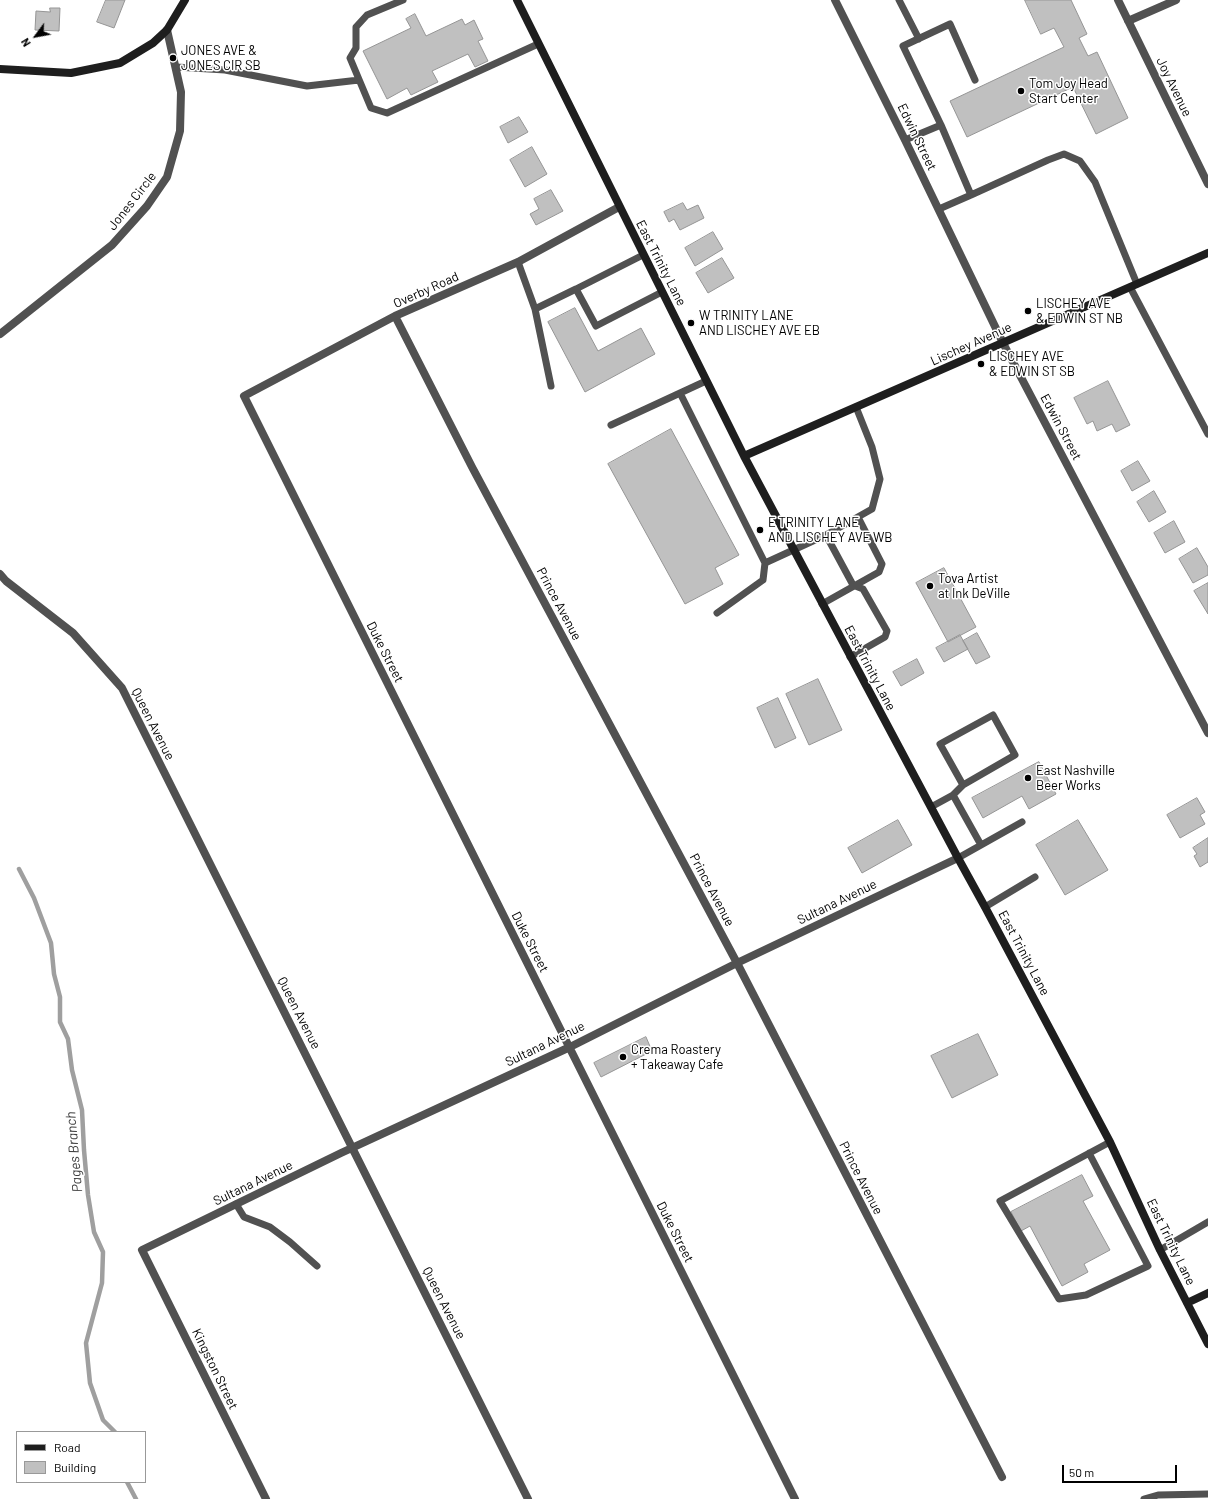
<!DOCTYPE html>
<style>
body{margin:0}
#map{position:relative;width:1208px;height:1499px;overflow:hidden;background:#fff;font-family:Barlow,sans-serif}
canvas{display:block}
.legend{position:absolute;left:16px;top:1431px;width:130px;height:52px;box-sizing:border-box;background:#fff;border:1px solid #999;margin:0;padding:5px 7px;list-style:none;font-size:12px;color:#000}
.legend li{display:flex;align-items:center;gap:8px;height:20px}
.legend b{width:20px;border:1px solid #999}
.north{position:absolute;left:16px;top:16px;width:40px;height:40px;-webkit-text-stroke:3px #fff;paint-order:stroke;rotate:238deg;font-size:11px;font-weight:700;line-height:16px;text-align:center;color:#000}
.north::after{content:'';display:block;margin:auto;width:14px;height:18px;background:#000;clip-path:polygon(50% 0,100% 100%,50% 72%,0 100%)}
.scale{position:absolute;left:1062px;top:1465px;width:115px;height:18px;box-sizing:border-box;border:2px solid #000;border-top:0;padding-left:5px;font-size:12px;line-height:14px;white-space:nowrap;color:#000;-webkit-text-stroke:3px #fff;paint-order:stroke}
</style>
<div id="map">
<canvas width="1208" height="1499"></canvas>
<ul class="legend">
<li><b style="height:5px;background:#1e1e1e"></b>Road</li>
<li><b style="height:11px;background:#c0c0c0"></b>Building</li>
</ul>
<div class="north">N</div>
<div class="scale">50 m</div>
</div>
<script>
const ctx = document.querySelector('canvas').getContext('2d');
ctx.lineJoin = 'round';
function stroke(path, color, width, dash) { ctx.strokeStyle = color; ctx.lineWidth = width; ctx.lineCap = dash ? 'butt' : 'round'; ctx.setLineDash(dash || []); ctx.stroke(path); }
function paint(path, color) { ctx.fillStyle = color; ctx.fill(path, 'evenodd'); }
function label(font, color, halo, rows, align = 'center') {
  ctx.font = font + ' Barlow,sans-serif'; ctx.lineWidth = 3; ctx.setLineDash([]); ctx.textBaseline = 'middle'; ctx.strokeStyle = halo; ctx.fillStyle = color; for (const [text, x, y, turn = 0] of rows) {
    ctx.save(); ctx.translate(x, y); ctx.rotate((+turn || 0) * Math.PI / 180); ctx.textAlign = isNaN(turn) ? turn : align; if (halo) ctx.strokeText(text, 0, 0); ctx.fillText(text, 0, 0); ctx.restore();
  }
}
const stream = new Path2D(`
 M 19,869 L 34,898 L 51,943 L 54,974 L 60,997 L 60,1022 L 68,1039 L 72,1070 L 82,1110 L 84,1150 L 88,1195 L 94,1232 L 103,1252 L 102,1283 L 86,1343 L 90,1383 L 103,1420 L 115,1432
 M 127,1482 L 136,1499`);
const building = new Path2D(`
 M 106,0 L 125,0 L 114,28 L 97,22 Z
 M 1025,0 L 1071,0 L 1087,34 L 1079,38 L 1088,56 L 1097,52 L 1128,118 L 1096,134 L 1073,87 L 967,137 L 950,101 L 1064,47 L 1054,28 L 1041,34 Z
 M 50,8 L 60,8 L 59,31 L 35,30 L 36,11 L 50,12 Z
 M 415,14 L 426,36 L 462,19 L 465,25 L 474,20 L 483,39 L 478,41 L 488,61 L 475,67 L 468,54 L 432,71 L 438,82 L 411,95 L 407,88 L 387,99 L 363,51 L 411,28 L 406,19 Z
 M 519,117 L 528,132 L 508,143 L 500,127 Z
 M 532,147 L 547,174 L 525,187 L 510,160 Z
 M 551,190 L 563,211 L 536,225 L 530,214 L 539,209 L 534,199 Z
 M 683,203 L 687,210 L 698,205 L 704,218 L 680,230 L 674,219 L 669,222 L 664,212 Z
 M 713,232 L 723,249 L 695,266 L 685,248 Z
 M 722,258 L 734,278 L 708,293 L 696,273 Z
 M 575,308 L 598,351 L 641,328 L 655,354 L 585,392 L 548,322 Z
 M 1108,381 L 1130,425 L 1116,432 L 1112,424 L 1097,431 L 1093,421 L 1087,424 L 1074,398 Z
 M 671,429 L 739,555 L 715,568 L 723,584 L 685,604 L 608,464 Z
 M 1138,461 L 1150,481 L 1132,491 L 1121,471 Z
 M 1154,491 L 1166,512 L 1149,522 L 1137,502 Z
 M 1174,521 L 1185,542 L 1165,553 L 1154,533 Z
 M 1197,548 L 1208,567 L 1208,575 L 1193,583 L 1179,559 Z
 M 944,568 L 976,627 L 948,642 L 916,583 Z
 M 1208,583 L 1208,614 L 1194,591 Z
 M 977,633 L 990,657 L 976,664 L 963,641 Z
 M 960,635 L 968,649 L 944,662 L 936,648 Z
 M 917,659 L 924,673 L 901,686 L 893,672 Z
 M 818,679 L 842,730 L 809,745 L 786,694 Z
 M 778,698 L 796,738 L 775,748 L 757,708 Z
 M 1039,762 L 1056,794 L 1029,809 L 1022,796 L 983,818 L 972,798 Z
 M 1197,798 L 1205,812 L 1200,815 L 1205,824 L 1180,838 L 1167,815 Z
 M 898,820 L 912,845 L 862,873 L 848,848 Z
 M 1078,820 L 1108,870 L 1065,895 L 1036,845 Z
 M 1208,838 L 1208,862 L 1200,867 L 1194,856 L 1197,854 L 1193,848 Z
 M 978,1034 L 998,1075 L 952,1098 L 931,1056 Z
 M 646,1037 L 652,1051 L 601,1077 L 594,1063 Z
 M 1082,1175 L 1093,1196 L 1083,1201 L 1110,1250 L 1084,1264 L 1088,1272 L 1062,1286 L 1030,1226 L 1021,1231 L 1011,1212 Z`);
const lane = new Path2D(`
 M 403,0 L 367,15 L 356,27 L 356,48 L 350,58 L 371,108 L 387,113 L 538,44
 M 899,0 L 919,39
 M 176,67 L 225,70 L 307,86 L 359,80
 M 941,125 L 903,46 L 950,24 L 975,80
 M 905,140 L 941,125 L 971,195 L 939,209
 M 971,195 L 1048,160 L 1064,154 L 1080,161 L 1095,182 L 1137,284
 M 643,255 L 576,289 L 596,326 L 662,292
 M 518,262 L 535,309 L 551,386
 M 1130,287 L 1208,434
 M 535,309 L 576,289
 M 680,393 L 765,563 L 763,580 L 717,613
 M 611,425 L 706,381
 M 765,563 L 826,535
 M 822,604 L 879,572 L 882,564 L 858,517
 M 850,657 L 885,637 L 887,631 L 863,589 L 853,585 L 826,535 L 872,509 L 880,479 L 872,447 L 856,407
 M 953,795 L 981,845
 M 931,807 L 953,795 L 963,785 L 1015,755 L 993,715 L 940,744 L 963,785
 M 958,858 L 1022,822
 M 985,907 L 1035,877
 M 1089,1153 L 1148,1266 L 1086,1295 L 1059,1299 L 1000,1201 L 1110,1142
 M 236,1204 L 244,1217 L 270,1227 L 290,1242 L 317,1266
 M 1160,1250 L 1208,1222
 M 1144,1499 L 1158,1495 L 1208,1494`);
const street = new Path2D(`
 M 835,0 L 905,140 L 1003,343 L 1208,733
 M 1118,0 L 1208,184
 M 1128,21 L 1176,0
 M 619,207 L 518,262 L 395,316 L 244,396 L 795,1499
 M 395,316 L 472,467 L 737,963 L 1002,1477
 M 0,334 L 112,245 L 147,206 L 167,177 L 180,131 L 181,92 L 167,30
 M 0,574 L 6,581 L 73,633 L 122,688 L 528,1499
 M 266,1499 L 142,1250 L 341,1153 L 570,1047 L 737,963 L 958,858`);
const secondary = new Path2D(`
 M 517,0 L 744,456 L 958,858 L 985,907 L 1110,1142 L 1160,1250 L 1208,1344
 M 0,69 L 71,73 L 120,63 L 153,43 L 167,30 L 185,0
 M 744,456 L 1208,253
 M 1187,1303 L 1208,1293`);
const markers = [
 [173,58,4,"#000"],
 [1021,91,4,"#000"],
 [1028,311,4,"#000"],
 [691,323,4,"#000"],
 [981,364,4,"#000"],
 [760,530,4,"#000"],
 [930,586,4,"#000"],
 [1028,778,4,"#000"],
 [623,1057,4,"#000"]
];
const poiNames = [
 ["JONES AVE &",181,51],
 ["JONES CIR SB",181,66],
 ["Tom Joy Head",1029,84],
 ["Start Center",1029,99],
 ["LISCHEY AVE",1036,304],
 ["& EDWIN ST NB",1036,319],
 ["W TRINITY LANE",699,316],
 ["AND LISCHEY AVE EB",699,331],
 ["LISCHEY AVE",989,357],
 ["& EDWIN ST SB",989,372],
 ["E TRINITY LANE",768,523],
 ["AND LISCHEY AVE WB",768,538],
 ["Tova Artist",938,579],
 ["at Ink DeVille",938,594],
 ["East Nashville",1036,771],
 ["Beer Works",1036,786],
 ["Crema Roastery",631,1050],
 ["+ Takeaway Cafe",631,1065]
];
const streetNames = [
 ["Joy Avenue",1174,87,64],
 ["Edwin Street",917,137,64],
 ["Jones Circle",132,201,-52],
 ["East Trinity Lane",661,263,63],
 ["Overby Road",426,290,-24],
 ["Lischey Avenue",971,344,-24],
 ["Edwin Street",1061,427,62],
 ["Prince Avenue",559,604,62],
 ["Duke Street",385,652,63],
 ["East Trinity Lane",870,668,62],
 ["Queen Avenue",153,724,63],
 ["Prince Avenue",712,890,62],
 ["Sultana Avenue",837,902,-26],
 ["Duke Street",530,942,63],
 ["East Trinity Lane",1024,953,62],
 ["Queen Avenue",299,1013,63],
 ["Sultana Avenue",545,1044,-26],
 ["Prince Avenue",861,1178,63],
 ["Sultana Avenue",253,1183,-26],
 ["Duke Street",675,1232,63],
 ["East Trinity Lane",1171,1242,64],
 ["Queen Avenue",444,1303,63],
 ["Kingston Street",215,1369,64]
];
const waterNames = [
 ["Pages Branch",74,1152,-95]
];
stroke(stream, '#9f9f9f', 4.5);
paint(building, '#c0c0c0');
stroke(building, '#959595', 1);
stroke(lane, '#515151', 7);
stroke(street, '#515151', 8);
stroke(secondary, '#1e1e1e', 8);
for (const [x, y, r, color] of markers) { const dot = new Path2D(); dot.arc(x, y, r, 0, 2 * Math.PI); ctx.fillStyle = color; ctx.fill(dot); stroke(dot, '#fff', 1.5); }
label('13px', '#000', '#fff', poiNames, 'left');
label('13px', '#000', '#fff', streetNames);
label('italic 14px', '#404040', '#fff', waterNames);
</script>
